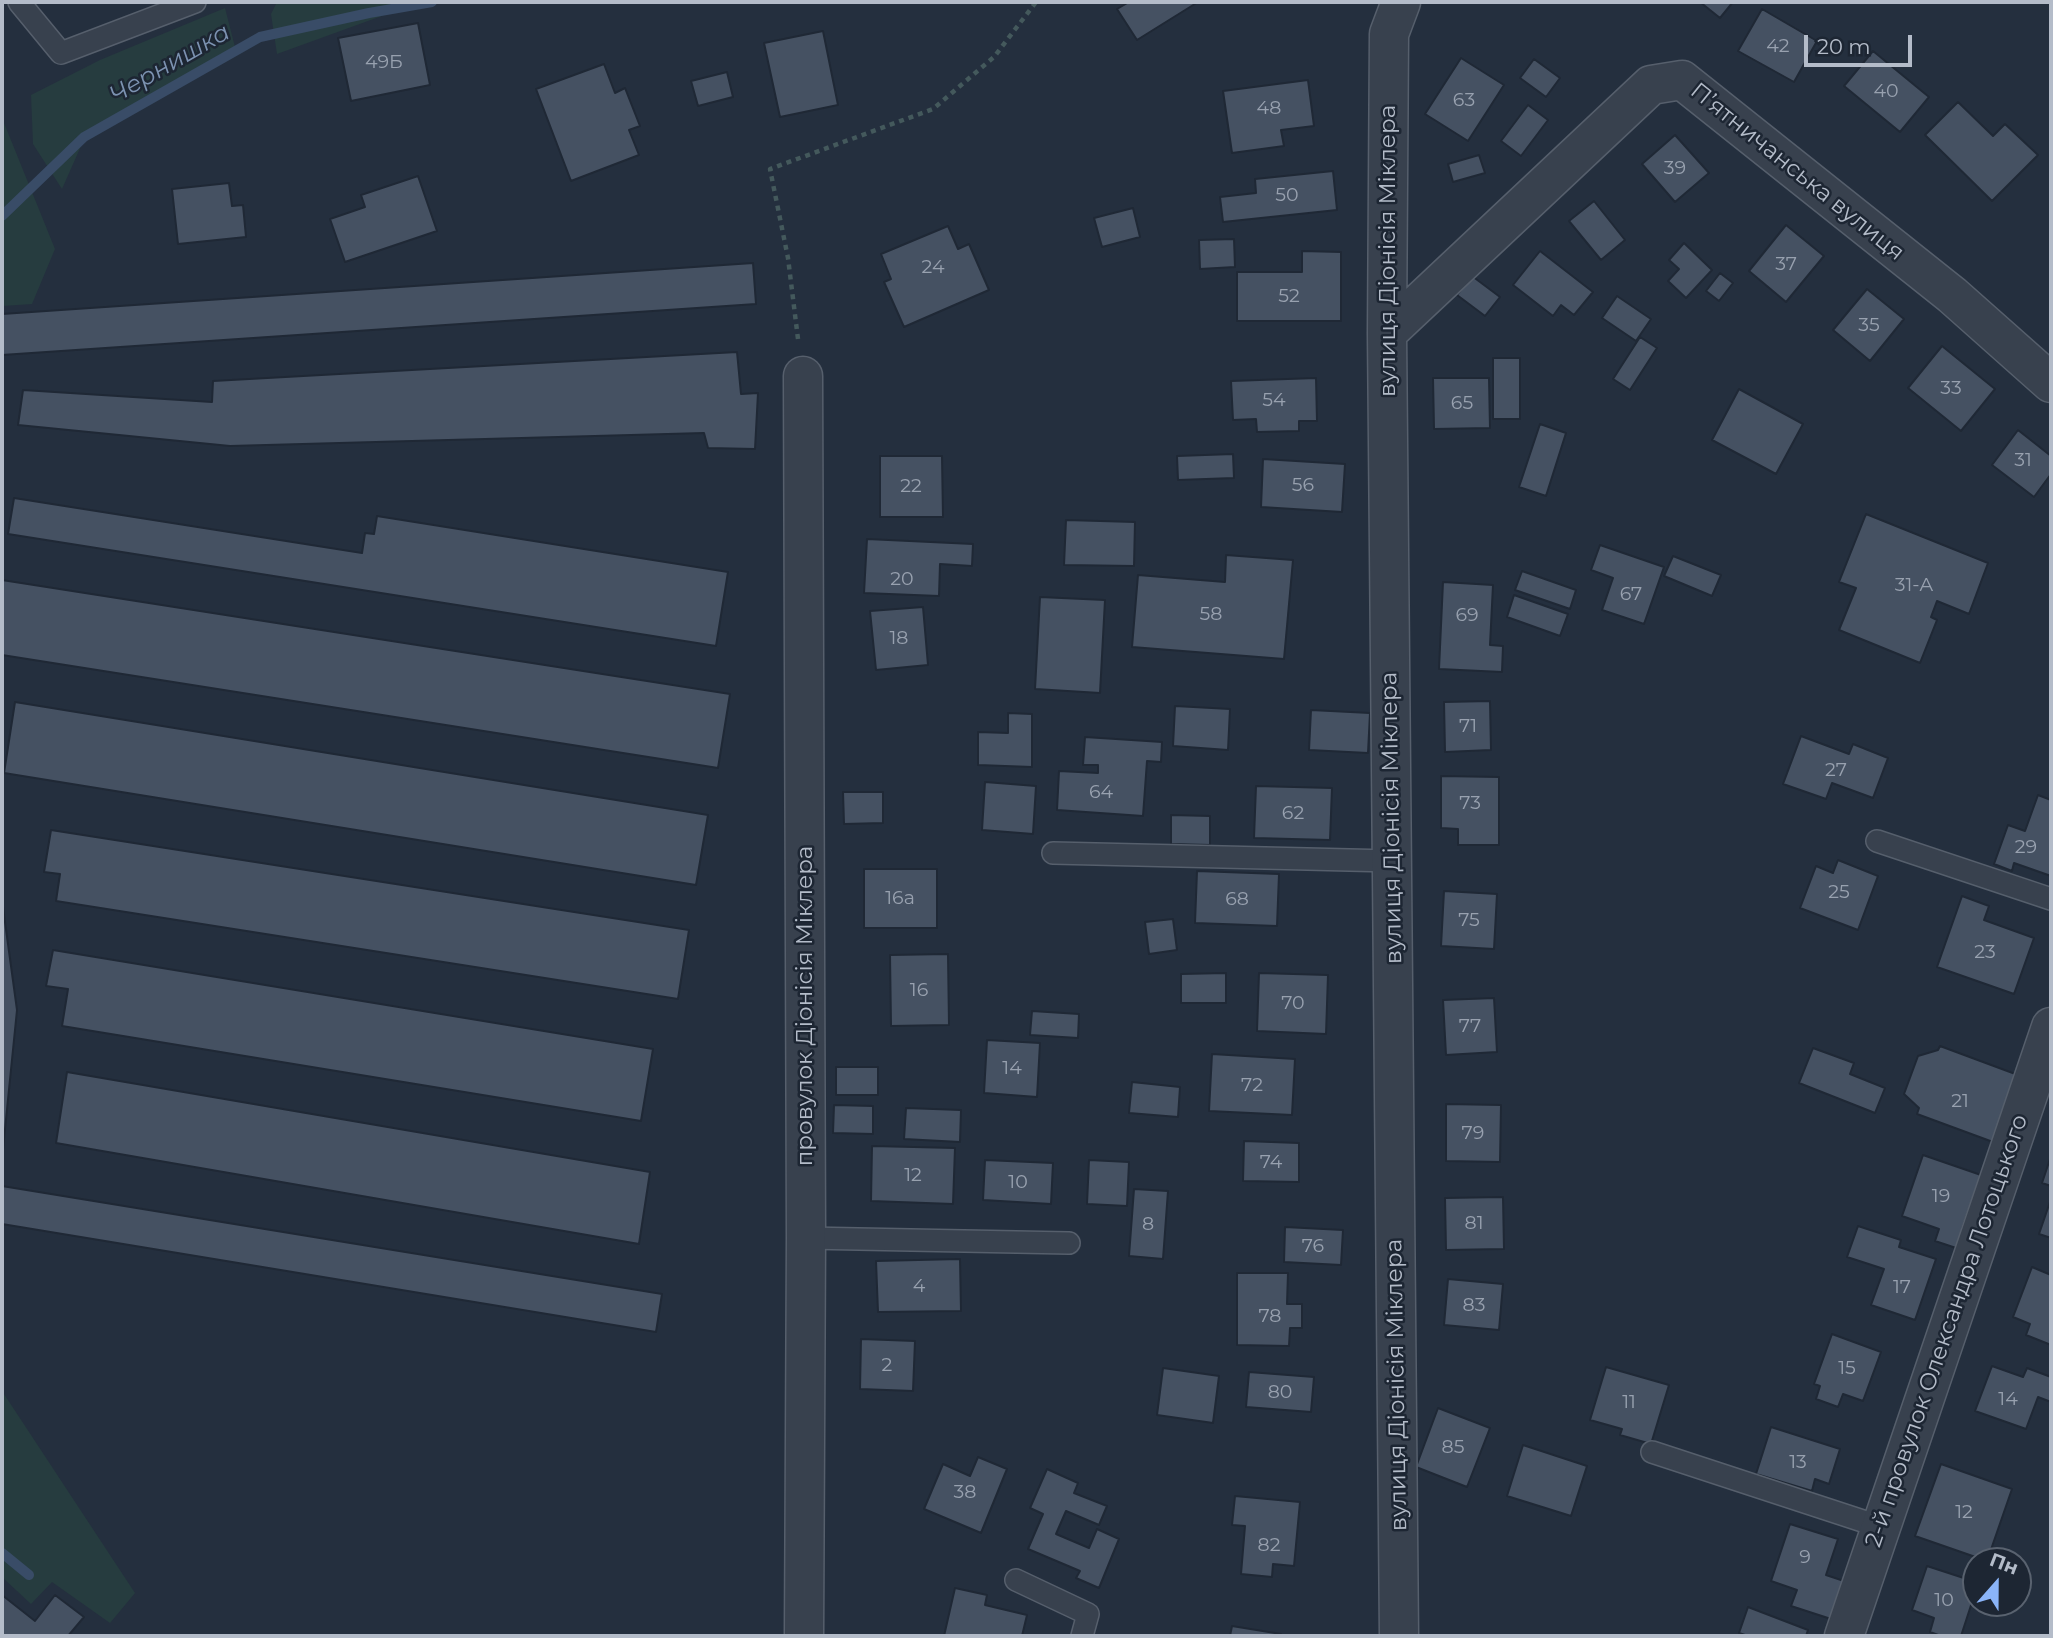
<!DOCTYPE html>
<meta charset="utf-8">
<style>
body{margin:0}
#map{position:relative;width:2053px;height:1638px;overflow:hidden;background:#242f3e;font-family:Montserrat,sans-serif}
canvas{display:block}
.frame{position:absolute;inset:0;border:4px solid #b4bcc9;pointer-events:none}
.north{position:absolute;left:1962px;top:1547px;width:70px;height:70px;box-sizing:border-box;background:#1d2633;border:2px solid #59626f;border-radius:50%;rotate:21deg;font-size:19px;font-weight:700;line-height:28px;text-align:center;color:#b4bcc9}
.north::after{content:'';display:block;margin:auto;width:24px;height:32px;background:#8ab4f8;clip-path:polygon(50% 0,100% 100%,50% 72%,0 100%)}
.scale{position:absolute;left:1804px;top:35px;width:108px;height:32px;box-sizing:border-box;border:4px solid #b4bcc9;border-top:0;padding-left:9px;font-size:21px;line-height:24px;white-space:nowrap;color:#b4bcc9;-webkit-text-stroke:5px #1d2633;paint-order:stroke}
</style>
<div id="map">
<canvas width="2053" height="1638"></canvas>
<div class="frame"></div>
<div class="north">Пн</div>
<div class="scale">20 m</div>
</div>
<script>
const ctx = document.querySelector('canvas').getContext('2d');
ctx.lineJoin = 'round';
function paint(path, color) { ctx.fillStyle = color; ctx.fill(path, 'evenodd'); }
function stroke(path, color, width, dash) { ctx.strokeStyle = color; ctx.lineWidth = width; ctx.lineCap = dash ? 'butt' : 'round'; ctx.setLineDash(dash || []); ctx.stroke(path); }
function label(font, color, halo, rows, align = 'center') {
  ctx.font = font + ' Montserrat,sans-serif'; ctx.lineWidth = 5; ctx.setLineDash([]); ctx.textBaseline = 'middle'; ctx.strokeStyle = halo; ctx.fillStyle = color; for (const [text, x, y, turn = 0] of rows) {
    ctx.save(); ctx.translate(x, y); ctx.rotate((+turn || 0) * Math.PI / 180); ctx.textAlign = isNaN(turn) ? turn : align; if (halo) ctx.strokeText(text, 0, 0); ctx.fillText(text, 0, 0); ctx.restore();
  }
}
const green = new Path2D(`
 M 277,2 L 432,2 L 412,5 L 277,54 L 271,14 Z
 M 225,8 L 236,51 L 85,137 L 62,189 L 33,144 L 31,95 L 100,60 Z
 M 2,118 L 55,249 L 32,304 L 2,306 Z
 M 2,1391 L 135,1593 L 110,1623 L 52,1582 L 31,1604 L 2,1577 Z`);
const stream = new Path2D(`
 M 2,216 L 84,137 L 260,37 L 369,13 L 432,2
 M 2,1553 L 29,1575`);
const building = new Path2D(`
 M 1129,2 L 1198,2 L 1137,40 L 1117,9 Z
 M 1700,2 L 1733,2 L 1720,18 Z
 M 1762,9 L 1817,41 L 1794,82 L 1738,51 Z
 M 418,23 L 430,85 L 351,101 L 338,38 Z
 M 823,31 L 838,105 L 780,117 L 764,43 Z
 M 1873,51 L 1929,97 L 1900,132 L 1844,86 Z
 M 1461,58 L 1504,85 L 1468,141 L 1425,114 Z
 M 1534,59 L 1560,78 L 1546,97 L 1520,78 Z
 M 604,64 L 615,93 L 625,88 L 640,126 L 629,130 L 639,155 L 571,181 L 536,89 Z
 M 727,72 L 733,97 L 698,106 L 691,81 Z
 M 1308,80 L 1314,126 L 1281,130 L 1284,146 L 1232,153 L 1223,91 Z
 M 1958,102 L 1993,136 L 2005,124 L 2038,155 L 1992,201 L 1925,135 Z
 M 1528,105 L 1548,120 L 1521,156 L 1501,141 Z
 M 1675,135 L 1709,173 L 1675,202 L 1642,164 Z
 M 1479,155 L 1485,173 L 1453,182 L 1448,164 Z
 M 1333,171 L 1337,210 L 1223,222 L 1220,197 L 1256,193 L 1255,179 Z
 M 418,176 L 437,231 L 345,262 L 330,219 L 365,207 L 361,195 Z
 M 229,183 L 232,206 L 243,205 L 246,237 L 178,244 L 172,189 Z
 M 1594,201 L 1625,240 L 1601,260 L 1569,221 Z
 M 1133,208 L 1140,237 L 1102,247 L 1094,218 Z
 M 1786,225 L 1824,256 L 1786,302 L 1749,271 Z
 M 948,226 L 958,249 L 969,244 L 989,290 L 904,327 L 884,282 L 891,279 L 881,254 Z
 M 1234,239 L 1235,267 L 1200,269 L 1199,240 Z
 M 1684,243 L 1712,270 L 1686,298 L 1668,281 L 1679,269 L 1669,260 Z
 M 1302,251 L 1341,252 L 1341,321 L 1237,321 L 1237,272 L 1302,272 Z
 M 1540,251 L 1593,292 L 1574,315 L 1561,305 L 1553,316 L 1513,285 Z
 M 753,263 L 756,304 L 2,355 L 2,314 Z
 M 1720,273 L 1733,283 L 1719,301 L 1706,291 Z
 M 1472,276 L 1500,297 L 1485,316 L 1457,295 Z
 M 1867,289 L 1904,319 L 1870,361 L 1833,330 Z
 M 1617,296 L 1651,319 L 1636,341 L 1602,318 Z
 M 1640,337 L 1657,348 L 1630,390 L 1613,379 Z
 M 1942,346 L 1995,389 L 1961,431 L 1908,388 Z
 M 737,352 L 741,394 L 758,393 L 755,449 L 708,448 L 704,433 L 230,446 L 18,425 L 23,390 L 212,402 L 213,381 Z
 M 1493,358 L 1520,358 L 1520,419 L 1493,419 Z
 M 1316,378 L 1317,421 L 1299,421 L 1299,431 L 1257,432 L 1256,419 L 1233,420 L 1231,381 Z
 M 1433,378 L 1489,378 L 1490,428 L 1434,429 Z
 M 1739,389 L 1803,424 L 1776,474 L 1712,440 Z
 M 1540,424 L 1566,433 L 1546,496 L 1519,487 Z
 M 2018,430 L 2051,456 L 2051,474 L 2034,497 L 1992,465 Z
 M 1233,454 L 1234,478 L 1178,480 L 1177,456 Z
 M 880,456 L 942,456 L 943,517 L 880,517 Z
 M 1263,459 L 1345,464 L 1342,512 L 1261,507 Z
 M 14,498 L 362,553 L 365,533 L 374,534 L 377,516 L 728,572 L 716,646 L 8,534 Z
 M 1866,514 L 1988,563 L 1969,614 L 1937,601 L 1931,617 L 1937,620 L 1920,663 L 1839,630 L 1856,588 L 1839,582 Z
 M 1066,520 L 1135,522 L 1134,566 L 1064,565 Z
 M 867,539 L 973,544 L 972,566 L 940,564 L 939,596 L 864,593 Z
 M 1600,545 L 1664,567 L 1644,624 L 1602,610 L 1613,578 L 1591,570 Z
 M 1226,555 L 1293,560 L 1284,659 L 1132,647 L 1138,575 L 1225,582 Z
 M 1673,556 L 1721,575 L 1712,596 L 1664,576 Z
 M 1522,571 L 1576,590 L 1570,609 L 1515,590 Z
 M 2,580 L 730,694 L 718,768 L 2,655 Z
 M 1443,582 L 1493,585 L 1490,645 L 1503,646 L 1502,672 L 1439,669 Z
 M 1514,595 L 1568,614 L 1560,636 L 1507,617 Z
 M 1040,597 L 1105,600 L 1100,693 L 1035,689 Z
 M 923,607 L 928,665 L 876,670 L 870,611 Z
 M 1490,701 L 1491,750 L 1445,752 L 1444,702 Z
 M 15,702 L 708,815 L 696,885 L 4,773 Z
 M 1175,706 L 1230,709 L 1228,750 L 1173,746 Z
 M 1311,710 L 1370,713 L 1368,753 L 1309,750 Z
 M 1008,713 L 1032,714 L 1032,767 L 978,765 L 978,732 L 1008,733 Z
 M 1801,736 L 1849,754 L 1853,744 L 1888,758 L 1873,798 L 1832,783 L 1826,799 L 1783,784 Z
 M 1085,737 L 1162,742 L 1161,762 L 1147,761 L 1143,816 L 1057,810 L 1059,771 L 1098,773 L 1098,765 L 1083,765 Z
 M 1441,776 L 1499,777 L 1499,845 L 1458,845 L 1458,829 L 1441,828 Z
 M 985,782 L 1036,786 L 1033,834 L 982,830 Z
 M 1256,786 L 1332,788 L 1330,840 L 1254,838 Z
 M 843,792 L 883,792 L 883,823 L 844,824 Z
 M 2038,795 L 2051,800 L 2051,876 L 2014,863 L 2012,871 L 1994,864 L 2008,825 L 2025,831 Z
 M 1171,815 L 1210,816 L 1210,845 L 1171,844 Z
 M 51,830 L 689,930 L 678,999 L 56,901 L 60,874 L 44,872 Z
 M 1838,860 L 1878,876 L 1858,930 L 1800,908 L 1816,866 L 1833,873 Z
 M 864,869 L 937,869 L 937,928 L 864,928 Z
 M 1197,871 L 1279,874 L 1277,926 L 1195,923 Z
 M 1444,891 L 1497,894 L 1494,949 L 1441,946 Z
 M 1962,896 L 1989,906 L 1984,920 L 2034,938 L 2014,994 L 1937,967 Z
 M 2,900 L 17,1010 L 2,1159 Z
 M 1173,919 L 1177,950 L 1149,954 L 1145,922 Z
 M 53,950 L 653,1049 L 641,1121 L 62,1026 L 68,989 L 46,986 Z
 M 948,954 L 949,1025 L 891,1026 L 890,955 Z
 M 1226,973 L 1226,1003 L 1181,1003 L 1181,974 Z
 M 1259,973 L 1328,975 L 1326,1034 L 1257,1031 Z
 M 1494,998 L 1497,1052 L 1446,1055 L 1443,1000 Z
 M 1032,1011 L 1079,1014 L 1078,1038 L 1030,1035 Z
 M 987,1040 L 1040,1043 L 1037,1097 L 984,1093 Z
 M 1940,1046 L 2018,1075 L 1993,1142 L 1917,1114 L 1919,1108 L 1904,1094 L 1918,1056 L 1938,1050 Z
 M 1813,1048 L 1854,1063 L 1850,1074 L 1885,1088 L 1875,1113 L 1799,1083 Z
 M 1212,1054 L 1295,1059 L 1292,1115 L 1209,1111 Z
 M 836,1067 L 878,1067 L 878,1095 L 836,1095 Z
 M 67,1072 L 650,1172 L 639,1244 L 56,1143 Z
 M 1132,1082 L 1180,1087 L 1178,1117 L 1129,1113 Z
 M 1446,1104 L 1501,1105 L 1500,1162 L 1446,1161 Z
 M 834,1105 L 873,1106 L 873,1134 L 833,1133 Z
 M 906,1108 L 961,1110 L 960,1142 L 904,1139 Z
 M 1244,1141 L 1299,1143 L 1299,1182 L 1243,1181 Z
 M 872,1146 L 955,1148 L 953,1204 L 871,1201 Z
 M 1923,1155 L 1981,1175 L 1962,1229 L 1975,1234 L 1968,1252 L 1935,1241 L 1939,1229 L 1902,1216 Z
 M 2051,1156 L 2051,1186 L 2042,1183 Z
 M 985,1160 L 1053,1163 L 1051,1204 L 983,1200 Z
 M 1089,1160 L 1129,1162 L 1127,1206 L 1087,1204 Z
 M 2,1186 L 662,1294 L 656,1332 L 2,1224 Z
 M 1134,1189 L 1168,1191 L 1163,1259 L 1129,1256 Z
 M 1503,1197 L 1504,1249 L 1446,1250 L 1445,1198 Z
 M 2051,1199 L 2051,1238 L 2039,1234 Z
 M 1858,1226 L 1901,1240 L 1899,1247 L 1936,1259 L 1915,1320 L 1871,1305 L 1884,1269 L 1847,1257 Z
 M 1285,1227 L 1343,1230 L 1341,1265 L 1284,1262 Z
 M 960,1259 L 961,1311 L 878,1312 L 876,1261 Z
 M 2032,1267 L 2051,1275 L 2051,1345 L 2026,1335 L 2030,1324 L 2013,1317 Z
 M 1237,1273 L 1288,1273 L 1287,1304 L 1302,1304 L 1302,1328 L 1290,1328 L 1289,1346 L 1237,1345 Z
 M 1448,1279 L 1503,1284 L 1499,1330 L 1444,1325 Z
 M 1832,1334 L 1881,1352 L 1863,1401 L 1843,1394 L 1838,1407 L 1816,1399 L 1820,1386 L 1814,1384 Z
 M 861,1339 L 915,1341 L 913,1391 L 860,1389 Z
 M 1992,1366 L 2023,1377 L 2027,1368 L 2051,1377 L 2051,1402 L 2038,1397 L 2026,1429 L 1975,1411 Z
 M 1606,1367 L 1669,1385 L 1651,1444 L 1620,1435 L 1622,1429 L 1590,1420 Z
 M 1163,1368 L 1219,1376 L 1213,1423 L 1157,1415 Z
 M 1249,1372 L 1314,1377 L 1311,1412 L 1246,1407 Z
 M 1438,1408 L 1490,1428 L 1467,1487 L 1416,1467 Z
 M 1771,1427 L 1840,1449 L 1829,1484 L 1815,1479 L 1812,1491 L 1756,1474 Z
 M 1523,1445 L 1587,1466 L 1571,1516 L 1507,1496 Z
 M 978,1457 L 1007,1469 L 981,1533 L 924,1509 L 943,1464 L 970,1476 Z
 M 1941,1464 L 2012,1489 L 1987,1561 L 1915,1536 Z
 M 1047,1469 L 1078,1483 L 1074,1493 L 1107,1506 L 1099,1525 L 1066,1511 L 1056,1534 L 1089,1548 L 1097,1529 L 1119,1539 L 1099,1588 L 1076,1578 L 1080,1571 L 1028,1549 L 1043,1514 L 1030,1508 Z
 M 1235,1496 L 1300,1502 L 1294,1566 L 1273,1564 L 1272,1577 L 1241,1574 L 1245,1526 L 1232,1525 Z
 M 1790,1524 L 1838,1539 L 1826,1575 L 1844,1581 L 1831,1619 L 1791,1606 L 1797,1590 L 1771,1581 Z
 M 1927,1566 L 1976,1582 L 1976,1590 L 1961,1636 L 1941,1636 L 1930,1632 L 1934,1618 L 1912,1610 Z
 M 955,1588 L 987,1595 L 985,1605 L 1027,1615 L 1022,1636 L 944,1636 Z
 M 2,1595 L 35,1621 L 55,1595 L 84,1617 L 68,1636 L 2,1636 Z
 M 1748,1607 L 1808,1630 L 1806,1636 L 1748,1636 L 1739,1633 Z
 M 1232,1626 L 1281,1634 L 1281,1636 L 1230,1636 Z`);
const path = new Path2D(`
 M 798,339 L 788,258 L 770,169 L 933,109 L 994,57 L 1036,2`);
const lane = new Path2D(`
 M 19,2 L 61,53 L 195,2
 M 1877,841 L 2051,899
 M 1053,853 L 1392,861
 M 806,1238 L 1069,1243
 M 1652,1452 L 1881,1527
 M 1016,1580 L 1088,1614 L 1082,1636`);
const street = new Path2D(`
 M 1387,333 L 1651,85 L 1682,80 L 1952,295 L 2051,383
 M 803,376 L 806,1238 L 804,1636
 M 1399,1636 L 1387,333 L 1389,34 L 1401,2
 M 1844,1636 L 2051,1027`);
const numberNames = [
 ["42",1778,46],
 ["49Б",384,62],
 ["40",1886,91],
 ["63",1464,100],
 ["48",1269,108],
 ["39",1675,168],
 ["50",1287,195],
 ["37",1786,264],
 ["24",933,267],
 ["52",1289,296],
 ["35",1869,325],
 ["33",1951,388],
 ["54",1274,400],
 ["65",1462,403],
 ["31",2023,460],
 ["56",1303,485],
 ["22",911,486],
 ["20",902,579],
 ["31-А",1914,585],
 ["67",1631,594],
 ["58",1211,614],
 ["69",1467,615],
 ["18",899,638],
 ["71",1468,726],
 ["27",1836,770],
 ["64",1101,792],
 ["73",1470,803],
 ["62",1293,813],
 ["29",2026,847],
 ["25",1839,892],
 ["16а",900,898],
 ["68",1237,899],
 ["75",1469,920],
 ["23",1985,952],
 ["16",919,990],
 ["70",1293,1003],
 ["77",1470,1026],
 ["14",1012,1068],
 ["72",1252,1085],
 ["21",1960,1101],
 ["79",1473,1133],
 ["74",1271,1162],
 ["12",913,1175],
 ["10",1018,1182],
 ["19",1941,1196],
 ["81",1474,1223],
 ["8",1148,1224],
 ["76",1313,1246],
 ["4",919,1286],
 ["17",1902,1287],
 ["83",1474,1305],
 ["78",1270,1316],
 ["2",887,1365],
 ["15",1847,1368],
 ["80",1280,1392],
 ["14",2008,1399],
 ["11",1629,1402],
 ["85",1453,1447],
 ["13",1798,1462],
 ["38",965,1492],
 ["12",1964,1512],
 ["82",1269,1545],
 ["9",1805,1557],
 ["10",1944,1600]
];
const streetNames = [
 ["Пʼятничанська вулиця",1797,172,39],
 ["вулиця Діонісія Міклера",1388,251,-90],
 ["вулиця Діонісія Міклера",1392,818,-91],
 ["провулок Діонісія Міклера",805,1006,-90],
 ["2-й провулок Олександра Лотоцького",1947,1331,-71],
 ["вулиця Діонісія Міклера",1397,1385,-91]
];
const waterNames = [
 ["Чернишка",170,64,-30]
];
paint(green, '#263c3f');
stroke(stream, '#394c67', 10);
paint(building, '#455162');
stroke(building, '#1f2835', 2);
stroke(lane, '#565f6c', 24);
stroke(street, '#565f6c', 41);
stroke(path, '#44595c', 4.5, [5, 5]);
stroke(lane, '#38414e', 21);
stroke(street, '#38414e', 38);
label('19px', '#98a1af', null, numberNames);
label('23px', '#b4bcc9', '#1d2633', streetNames);
label('italic 24px', '#7c92b1', '#1d2633', waterNames);
</script>
